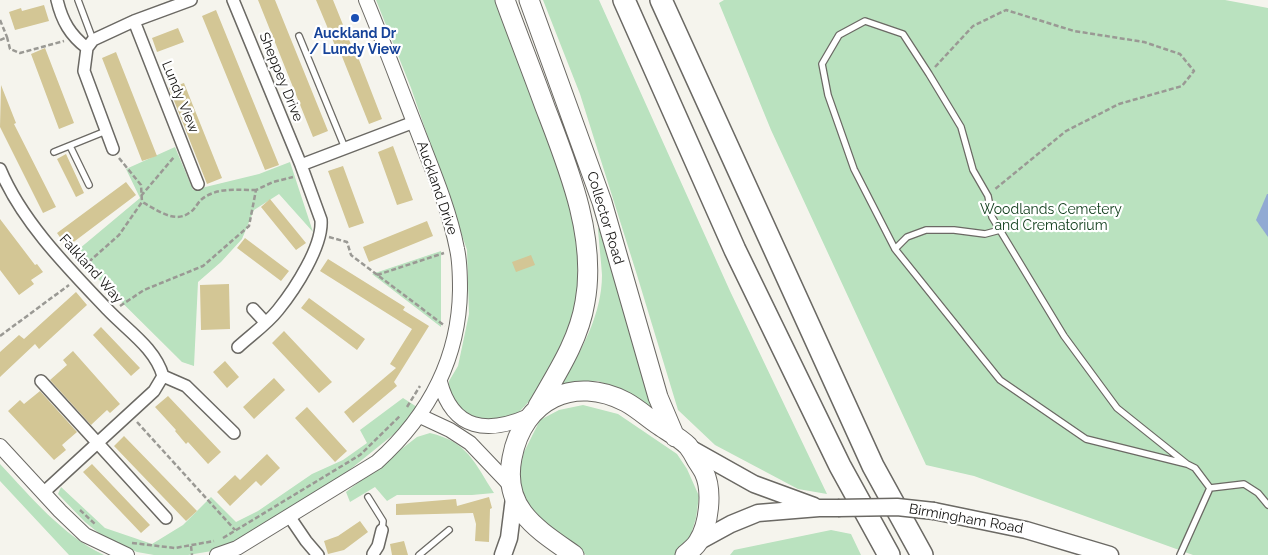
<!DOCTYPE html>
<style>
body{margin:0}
canvas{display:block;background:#f5f4ed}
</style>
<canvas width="1268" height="555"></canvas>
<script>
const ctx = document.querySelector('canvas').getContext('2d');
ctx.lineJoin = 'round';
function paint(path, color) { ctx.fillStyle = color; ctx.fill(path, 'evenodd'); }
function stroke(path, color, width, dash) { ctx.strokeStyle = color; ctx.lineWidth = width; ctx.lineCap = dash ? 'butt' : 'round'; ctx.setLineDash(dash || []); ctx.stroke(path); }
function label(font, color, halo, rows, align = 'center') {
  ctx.font = font + ' Raleway,sans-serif'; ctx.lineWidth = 4.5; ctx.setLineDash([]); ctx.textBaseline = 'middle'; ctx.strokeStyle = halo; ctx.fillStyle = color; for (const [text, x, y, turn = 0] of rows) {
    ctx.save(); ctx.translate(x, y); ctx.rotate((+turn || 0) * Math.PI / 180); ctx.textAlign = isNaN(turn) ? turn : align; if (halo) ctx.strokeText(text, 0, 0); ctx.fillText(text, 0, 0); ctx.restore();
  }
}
const green = new Path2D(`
 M 376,0 L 495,0 L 542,122 L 574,213 L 578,242 L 577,298 L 562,350 L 534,396 L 520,411 L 505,420 L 489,421 L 466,415 L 449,395 L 449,381 L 458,366 L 469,314 L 467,250 L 411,88 Z
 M 543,0 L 599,0 L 730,291 L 827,494 L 798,489 L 715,445 L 678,410 L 637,275 L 580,94 Z
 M 724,0 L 1225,0 L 1268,8 L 1268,555 L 1193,555 L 974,476 L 926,465 L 771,130 L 719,3 Z
 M 175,147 L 193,190 L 259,174 L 290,162 L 313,232 L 279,194 L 254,210 L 242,239 L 221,262 L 198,282 L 194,366 L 182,362 L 73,254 L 140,198 L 126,169 Z
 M 600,225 L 654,409 L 626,392 L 598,381 L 563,385 L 563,381 C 582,350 602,313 602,275 C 601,260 599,244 598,229 Z
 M 441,251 L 441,327 L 372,274 Z
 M 403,398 L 417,407 L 399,430 L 342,476 L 242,539 L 218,550 L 188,555 L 154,555 L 137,552 L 106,539 L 85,522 L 58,494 L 61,487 L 105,528 L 152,544 L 183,525 L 211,497 L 236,522 L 258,511 L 312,474 L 343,460 L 367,443 L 360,430 Z
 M 583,405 L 618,414 L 677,454 L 687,469 L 699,496 L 696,518 L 689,541 L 676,555 L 586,555 L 540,520 L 524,499 L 519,475 L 524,452 L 540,420 L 559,410 Z
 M 430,433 C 468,442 474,462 494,493 L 472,495 L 397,495 L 387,501 L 375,487 L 350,502 L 346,492 L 417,437 Z
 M 0,464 C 31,497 62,535 104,555 L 69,555 L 0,481 Z
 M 831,530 L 851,534 L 861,555 L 730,555 L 734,550 Z`);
const water = new Path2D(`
 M 1267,194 L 1268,194 L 1268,237 L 1256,220 Z`);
const building = new Path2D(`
 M 258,0 L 275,0 L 328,131 L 313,137 Z
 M 316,0 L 333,0 L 354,52 L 356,52 L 382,119 L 369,124 L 341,54 L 339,55 Z
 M 44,5 L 49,21 L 15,30 L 9,12 L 21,8 L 22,11 Z
 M 216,10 L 279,165 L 265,170 L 202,16 Z
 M 178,28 L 184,42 L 157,52 L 152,38 Z
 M 45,48 L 74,123 L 59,129 L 31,54 Z
 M 116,52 L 157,156 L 142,161 L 102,58 Z
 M 184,83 L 222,178 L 207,184 L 169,88 Z
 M 1,85 L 16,123 L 14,124 L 56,207 L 43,213 L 0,127 Z
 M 393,146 L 413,200 L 397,205 L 378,152 Z
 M 66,154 L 84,193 L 76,197 L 57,159 Z
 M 343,166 L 364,223 L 349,228 L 328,171 Z
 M 126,182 L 136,195 L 67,247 L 57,233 Z
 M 270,199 L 306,243 L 296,250 L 261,207 Z
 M 0,219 L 35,265 L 37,264 L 43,272 L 31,280 L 34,284 L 19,295 L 0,270 Z
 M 427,221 L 433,236 L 369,262 L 363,247 Z
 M 245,238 L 289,271 L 281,281 L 237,248 Z
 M 531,255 L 535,265 L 516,272 L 512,262 Z
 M 328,259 L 405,307 L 403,310 L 429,326 L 394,382 L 397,386 L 353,423 L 344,412 L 396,368 L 390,364 L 412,329 L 320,271 Z
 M 229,284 L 230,329 L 201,330 L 200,285 Z
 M 76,292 L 87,305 L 39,349 L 35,344 L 0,377 L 0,352 L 19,335 L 24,339 Z
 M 309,298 L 365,339 L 357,350 L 301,308 Z
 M 101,327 L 140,368 L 131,376 L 93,335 Z
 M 284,331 L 332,382 L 319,393 L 272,343 Z
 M 73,351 L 120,404 L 110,413 L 107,410 L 91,425 L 50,380 L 67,365 L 63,360 Z
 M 225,361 L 239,377 L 227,388 L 213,372 Z
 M 274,378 L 285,390 L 254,419 L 243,407 Z
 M 40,391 L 77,432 L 62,445 L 66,450 L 54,460 L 8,411 L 20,400 L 24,404 Z
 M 168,396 L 221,452 L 208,464 L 188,442 L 186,444 L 175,431 L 176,430 L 155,407 Z
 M 307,407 L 347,451 L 335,462 L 295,418 Z
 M 124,436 L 197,511 L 186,521 L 114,446 Z
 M 267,454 L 280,468 L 261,486 L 256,481 L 230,506 L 217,492 L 235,475 L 240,480 Z
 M 92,464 L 150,525 L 141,533 L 83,472 Z
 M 489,497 L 492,508 L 490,509 L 489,542 L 475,541 L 476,524 L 473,513 L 396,515 L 396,504 L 456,499 L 457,506 Z
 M 360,521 L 368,532 L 344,550 L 328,554 L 324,541 L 338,536 Z
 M 404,541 L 408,555 L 392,555 L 390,544 Z`);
const path = new Path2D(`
 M 0,20 L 7,37
 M 0,40 L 7,37 L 10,49 L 20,53 L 64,41
 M 935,67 L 973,26 L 1006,10 L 1074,31 L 1144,42 L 1180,54 L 1194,71 L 1182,86 L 1119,104 L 1066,131 L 994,190
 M 119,158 L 141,185 L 142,202
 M 141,196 L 174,157
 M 329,237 L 347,242 L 351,255 L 445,326
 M 83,267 L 119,235 L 142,202 C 156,209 174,224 189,213 C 195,210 197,203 202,199 C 217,187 239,190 256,190
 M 377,275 L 444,253
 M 120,306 L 144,290 L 203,266 L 249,226 L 256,190 L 273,182 L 293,177
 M 0,336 L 69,285
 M 407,407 L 420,386
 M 137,422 L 235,530
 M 80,510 L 96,525
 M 223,538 L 360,455 L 401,415
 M 132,543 L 175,548 L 214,541
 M 191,546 L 192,555`);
const service = new Path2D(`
 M 78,0 L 93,40
 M 299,36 L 345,148
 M 70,146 L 89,185
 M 54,152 L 106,131
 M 895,249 L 907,237 L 926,230 L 954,230 L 985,234 L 1000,230
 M 1210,488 L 1244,484 L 1258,493 L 1268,505
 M 368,497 L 383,521 L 382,530
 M 419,555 L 449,530
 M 1180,555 L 1210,488 L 1195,468 L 1187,464 L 1086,439 L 1000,380 L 895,249 L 854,169 L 828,95 L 822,64 L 839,35 L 865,21 L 903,34 L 929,74 L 961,127 L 973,170 L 988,196 L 992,217 L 1064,336 L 1117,408 L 1187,464`);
const minor = new Path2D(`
 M 57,0 C 62,21 70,35 87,48
 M 233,0 L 301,165 L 414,122
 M 134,21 L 198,184
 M 113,149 L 84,71 L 87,48 L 93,40 L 134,21 L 191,0
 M 0,169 C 22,222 69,269 108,310 C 128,331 155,348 163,376 L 186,386 L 234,433
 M 253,309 L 265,322
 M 238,347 C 251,335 267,324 278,310 C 295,289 323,246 321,220 L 301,165
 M 41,381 L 166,518
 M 43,493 L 154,391 L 163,376
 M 289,516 L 306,541 L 318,555
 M 373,554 L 378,546 L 382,530`);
const tertiary = new Path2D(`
 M 440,382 C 453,431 488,434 529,416
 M 420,416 L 450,430 L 470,443 L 510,485
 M 0,446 L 60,511 L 85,535 L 127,555
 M 217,555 L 237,548 L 377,462 C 428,416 459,360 460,290 C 460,276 460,262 457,249 C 449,208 432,169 417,130 C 400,87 384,43 366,0`);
const secondary = new Path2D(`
 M 688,447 L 754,484 L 814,506
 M 934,511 L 1026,530 L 1110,555
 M 698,542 L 731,524 L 758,513 L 819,508 L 838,508
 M 503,555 L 509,538 L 514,498`);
const trunk = new Path2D(`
 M 505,0 C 518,36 532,71 545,107 C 568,167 597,237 585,302 C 579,340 557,373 538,406
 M 529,0 L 602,202 L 658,397 L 675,437
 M 574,555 C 537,529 502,509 512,458 C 523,399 574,375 626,402 C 637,408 647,417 657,424 C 667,431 680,438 688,446 C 691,450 694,455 696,459 C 699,464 702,468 704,472 C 713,491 709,525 698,542 C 695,547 690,551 685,555`);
const motorway = new Path2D(`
 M 624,0 L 735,250 L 840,466 L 889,555
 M 661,0 L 873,466 L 922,555`);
const secondaryBridge = new Path2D(`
 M 838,508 L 897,507 L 934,511`);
const markers = [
 [355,18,5,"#1a4fb4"]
];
const transitNames = [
 ["Auckland Dr",355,34],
 ["/ Lundy View",355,50]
];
const streetNames = [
 ["Sheppey Drive",281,77,68],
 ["Lundy View",180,97,68],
 ["Auckland Drive",437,188,71],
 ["Collector Road",605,218,73],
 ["Falkland Way",91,269,48],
 ["Birmingham Road",966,519,10]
];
const parkNames = [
 ["Woodlands Cemetery",1051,210],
 ["and Crematorium",1051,226]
];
paint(green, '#bae2bf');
paint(water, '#91aad3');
paint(building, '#d3c695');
stroke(service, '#6b6964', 8);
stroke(minor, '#6b6964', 14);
stroke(tertiary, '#6b6964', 16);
stroke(secondary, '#6b6964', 19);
stroke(trunk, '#6b6964', 21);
stroke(motorway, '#6b6964', 24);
stroke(path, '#9a9994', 2.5, [5, 2.5]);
stroke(service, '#fff', 5.5);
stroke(minor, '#fff', 11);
stroke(tertiary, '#fff', 14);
stroke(secondary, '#fff', 16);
stroke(trunk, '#fff', 19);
stroke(motorway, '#fff', 21);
stroke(secondaryBridge, '#6b6964', 19, []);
stroke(secondaryBridge, '#fff', 16);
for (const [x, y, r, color] of markers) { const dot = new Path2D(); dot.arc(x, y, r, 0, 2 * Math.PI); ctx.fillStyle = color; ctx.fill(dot); stroke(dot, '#fff', 2); }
label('bold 14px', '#164399', '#fff', transitNames);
label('14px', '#131210', '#fff', streetNames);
label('14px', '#0d3b18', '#fff', parkNames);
</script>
